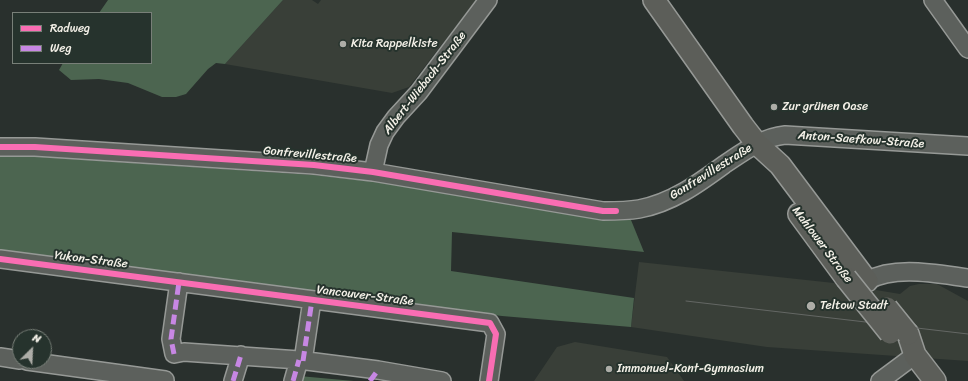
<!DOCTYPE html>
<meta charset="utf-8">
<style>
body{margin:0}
#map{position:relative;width:968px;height:381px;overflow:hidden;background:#29302d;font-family:Sriracha,sans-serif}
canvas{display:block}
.legend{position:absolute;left:12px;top:12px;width:140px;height:52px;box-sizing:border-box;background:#26332d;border:1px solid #787f78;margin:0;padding:5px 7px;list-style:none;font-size:12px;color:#f4f1e8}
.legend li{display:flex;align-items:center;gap:8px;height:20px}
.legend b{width:20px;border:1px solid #787f78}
.north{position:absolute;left:12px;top:329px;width:40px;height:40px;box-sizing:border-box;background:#26332d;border:1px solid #787f78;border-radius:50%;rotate:24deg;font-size:11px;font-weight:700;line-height:16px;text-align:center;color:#f4f1e8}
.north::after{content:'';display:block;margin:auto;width:14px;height:18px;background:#adada7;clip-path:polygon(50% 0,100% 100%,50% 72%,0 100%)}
</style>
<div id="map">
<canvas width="968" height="381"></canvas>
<ul class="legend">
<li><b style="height:5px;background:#f96db3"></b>Radweg</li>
<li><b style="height:5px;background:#c787e3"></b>Weg</li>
</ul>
<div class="north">N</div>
</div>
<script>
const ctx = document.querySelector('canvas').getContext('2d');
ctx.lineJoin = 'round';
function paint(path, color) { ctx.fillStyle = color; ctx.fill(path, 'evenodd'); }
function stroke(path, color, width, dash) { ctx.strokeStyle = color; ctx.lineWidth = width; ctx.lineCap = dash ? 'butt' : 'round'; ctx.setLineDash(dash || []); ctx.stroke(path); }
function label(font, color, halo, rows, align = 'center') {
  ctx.font = font + ' Sriracha,sans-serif'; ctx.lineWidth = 4; ctx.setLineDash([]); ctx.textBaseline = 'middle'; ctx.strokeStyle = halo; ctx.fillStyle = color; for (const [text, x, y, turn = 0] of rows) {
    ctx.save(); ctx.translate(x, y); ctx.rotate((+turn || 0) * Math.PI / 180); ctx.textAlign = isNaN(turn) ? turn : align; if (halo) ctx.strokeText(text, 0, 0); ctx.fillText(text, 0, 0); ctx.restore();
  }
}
const built = new Path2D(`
 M 283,0 L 312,0 L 318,4 L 321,0 L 476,0 L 409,87 L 392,93 L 225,64 Z
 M 639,262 L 834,283 L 900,294 L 910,286 L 919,284 L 937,284 L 968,301 L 968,361 L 767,347 L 631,327 Z
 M 575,342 L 667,357 L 684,381 L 534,381 L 557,347 Z`);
const green = new Path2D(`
 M 108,0 L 283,0 L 225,64 L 216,63 L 208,69 L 186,94 L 176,97 L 162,97 L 128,83 L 99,79 L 71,80 L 59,70 L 63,63 L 151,63 L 151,13 L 99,13 Z
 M 0,154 L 313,175 L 377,182 L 631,220 L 644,252 L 452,232 L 451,271 L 634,298 L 631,327 L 502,316 L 0,253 Z
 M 299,376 L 354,381 L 298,381 Z`);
const minor = new Path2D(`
 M 933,0 L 968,49
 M 0,147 L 35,147 L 314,165 L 373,172 L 603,211 C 615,211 627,211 639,209 C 672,203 699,183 725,164 C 743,152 763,137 785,135 L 968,146
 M 373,172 L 379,145 L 385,132 L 396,117 L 419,92 L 488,0
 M 0,259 L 490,323 L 496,334 L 489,381
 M 867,281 C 895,265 937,274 968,278
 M 174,354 L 184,352 L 299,360 L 378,370 L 442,381
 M 174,354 L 171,339 L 179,282
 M 0,357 L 20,360
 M 27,361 L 165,380
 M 303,361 L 312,300
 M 233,381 L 241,355
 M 293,381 L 299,360
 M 880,381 L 915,355`);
const major = new Path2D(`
 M 654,0 L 743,126 L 757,144 L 780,165 L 867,281
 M 799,214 L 846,278
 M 908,334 L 915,355 L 935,381`);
const tram = new Path2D(`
 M 686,301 L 968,334`);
const majorBridge = new Path2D(`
 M 846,278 L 890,333
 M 887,308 L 908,334`);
const quiet = new Path2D(`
 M 174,354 L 171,339 L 179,282 L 182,283
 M 303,361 L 312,300
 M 233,381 L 241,355
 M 293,381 L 299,360
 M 370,381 L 378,370`);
const cycleway = new Path2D(`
 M 0,147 L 35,147 L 314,165 L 373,172 L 603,211 L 616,211
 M 0,259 L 490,323 L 496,334 L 489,381`);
const markers = [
 [343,44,4,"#adada7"],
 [774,107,4,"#adada7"],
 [811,306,5,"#adada7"],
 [609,369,4,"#adada7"]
];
const poiNames = [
 ["Kita Rappelkiste",351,44],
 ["Zur grünen Oase",782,107],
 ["Teltow Stadt",820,306],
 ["Immanuel-Kant-Gymnasium",617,369]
];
const streetNames = [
 ["Albert-Wiebach-Straße",425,83,-52],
 ["Anton-Saefkow-Straße",861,140,4],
 ["Gonfrevillestraße",310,155,5],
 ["Gonfrevillestraße",711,172,-32],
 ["Mahlower Straße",822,245,53],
 ["Yukon-Straße",91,260,7],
 ["Vancouver-Straße",365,296,7]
];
paint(built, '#393f38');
paint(green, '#4c6550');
stroke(minor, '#969996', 20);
stroke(major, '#969996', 24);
stroke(minor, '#5c605c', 17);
stroke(major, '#5c5e59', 21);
stroke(tram, '#646764', 1);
stroke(majorBridge, '#969996', 24, []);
stroke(majorBridge, '#5c5e59', 21);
stroke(quiet, '#c787e3', 5, [10, 5]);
stroke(cycleway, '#f96db3', 6);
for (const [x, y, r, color] of markers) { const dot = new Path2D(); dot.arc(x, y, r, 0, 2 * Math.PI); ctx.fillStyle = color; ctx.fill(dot); stroke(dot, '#26332d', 1.5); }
label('12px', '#f4f1e8', '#26332d', poiNames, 'left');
label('12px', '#f4f1e8', '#26332d', streetNames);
</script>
